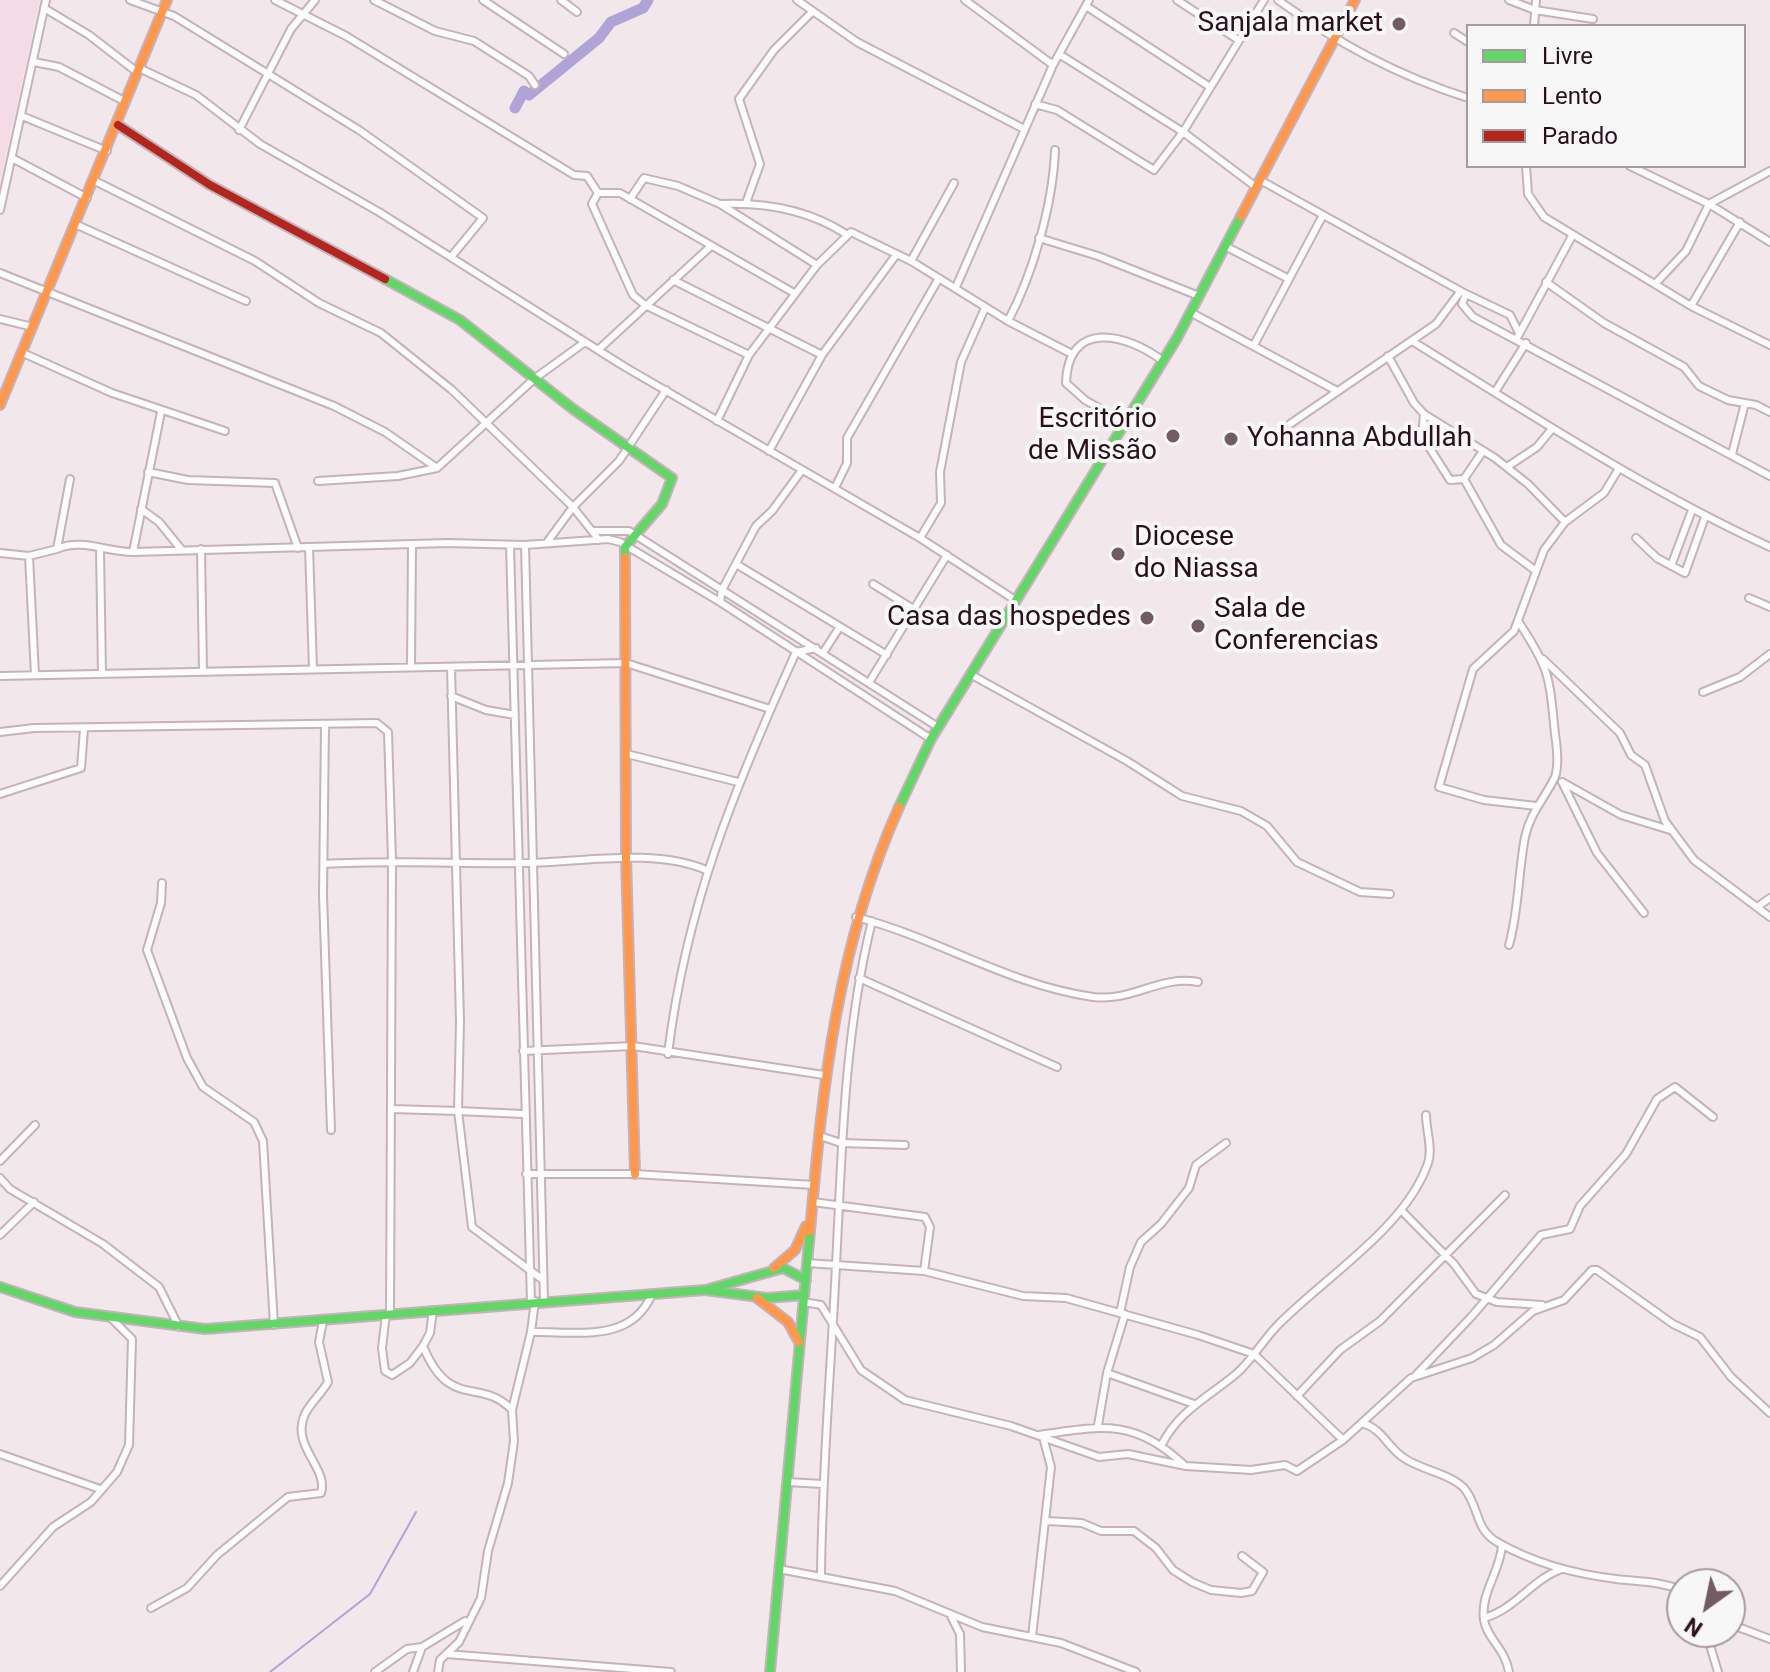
<!DOCTYPE html>
<meta charset="utf-8">
<style>
body{margin:0}
#map{position:relative;width:1770px;height:1672px;overflow:hidden;background:#f2e8ec;font-family:Roboto,sans-serif}
canvas{display:block}
.legend{position:absolute;left:1466px;top:24px;width:280px;height:144px;box-sizing:border-box;background:#f7f7f7;border:2px solid #a69aa0;margin:0;padding:10px 14px;list-style:none;font-size:24px;color:#2c0f1d}
.legend li{display:flex;align-items:center;gap:16px;height:40px}
.legend b{width:40px;border:2px solid #a69aa0}
.north{position:absolute;left:1666px;top:1568px;width:80px;height:80px;box-sizing:border-box;background:#f7f7f7;border:2px solid #a69aa0;border-radius:50%;rotate:213deg;font-size:22px;font-weight:700;line-height:32px;text-align:center;color:#2c0f1d}
.north::after{content:'';display:block;margin:auto;width:28px;height:36px;background:#715b65;clip-path:polygon(50% 0,100% 100%,50% 72%,0 100%)}
</style>
<div id="map">
<canvas width="1770" height="1672"></canvas>
<ul class="legend">
<li><b style="height:10px;background:#63d668"></b>Livre</li>
<li><b style="height:10px;background:#ff974d"></b>Lento</li>
<li><b style="height:10px;background:#b3261e"></b>Parado</li>
</ul>
<div class="north">N</div>
</div>
<script>
const ctx = document.querySelector('canvas').getContext('2d');
ctx.lineJoin = 'round';
function paint(path, color) { ctx.fillStyle = color; ctx.fill(path, 'evenodd'); }
function stroke(path, color, width, dash) { ctx.strokeStyle = color; ctx.lineWidth = width; ctx.lineCap = dash ? 'butt' : 'round'; ctx.setLineDash(dash || []); ctx.stroke(path); }
function label(font, color, halo, rows, align = 'center') {
  ctx.font = font + ' Roboto,sans-serif'; ctx.lineWidth = 8; ctx.setLineDash([]); ctx.textBaseline = 'middle'; ctx.strokeStyle = halo; ctx.fillStyle = color; for (const [text, x, y, turn = 0] of rows) {
    ctx.save(); ctx.translate(x, y); ctx.rotate((+turn || 0) * Math.PI / 180); ctx.textAlign = isNaN(turn) ? turn : align; if (halo) ctx.strokeText(text, 0, 0); ctx.fillText(text, 0, 0); ctx.restore();
  }
}
const built = new Path2D(`
 M 0,0 L 40,0 L 0,181 Z`);
const stream = new Path2D(`
 M 270,1672 L 370,1594 L 416,1512`);
const river = new Path2D(`
 M 515,108 L 524,91 L 529,95 L 599,38 L 611,22 L 643,8 L 648,0`);
const street = new Path2D(`
 M 130,0 L 174,16 L 359,130 L 483,218 L 451,257
 M 275,0 L 346,36 L 574,175 L 587,176 L 598,193 L 592,204 L 633,295 L 645,305 L 749,355
 M 374,0 L 435,31 L 474,41 L 529,76 L 535,85
 M 483,0 L 564,54
 M 561,0 L 577,12
 M 797,0 L 857,42 L 1024,129
 M 965,0 L 1053,65
 M 1177,0 L 1237,39
 M 1278,0 C 1339,44 1396,75 1468,98
 M 1509,0 L 1535,10 L 1593,19
 M 1086,6 L 1210,87
 M 44,8 L 89,35 L 137,72
 M 1534,26 L 1536,0
 M 1454,33 L 1468,42
 M 1059,54 L 1183,132 L 1256,187
 M 34,62 L 59,67 L 126,102
 M 139,68 L 196,95 L 260,144 L 379,212 L 625,367 L 920,538 L 1015,600
 M 1035,104 L 1057,110 L 1154,170 L 1183,132 L 1264,0
 M 22,116 L 107,151
 M 239,130 L 291,29 L 315,0
 M 12,158 L 87,198
 M 1526,166 L 1528,194 L 1544,217 L 1691,306 L 1770,345
 M 1630,166 L 1709,204 L 1770,242
 M 1260,180 L 1466,294 L 1462,304 L 1473,317 L 1770,476
 M 95,181 L 255,261 L 319,303 L 381,333 L 452,390 L 573,507 L 599,540
 M 598,193 L 620,193 L 794,293
 M 630,199 L 644,178 L 678,186 L 720,204 L 817,265
 M 746,203 L 760,164 L 739,99 L 774,50 L 812,12
 M 720,204 C 764,202 809,210 846,234
 M 0,210 L 46,0
 M 75,224 L 246,301
 M 1039,238 L 1098,256 L 1199,296
 M 1225,246 L 1289,279
 M 911,261 L 954,183
 M 0,273 L 334,406 L 385,432 L 437,468
 M 673,280 L 822,355
 M 1546,282 L 1604,323 L 1684,367 L 1699,386 L 1728,400 L 1756,405 L 1770,412
 M 1656,283 L 1686,251 L 1709,204 L 1770,171
 M 956,287 L 1053,65 L 1089,0
 M 1466,294 L 1510,315 L 1519,333
 M 1691,306 L 1740,222
 M 1190,312 L 1337,391
 M 0,319 L 33,327
 M 1008,321 C 1033,274 1053,204 1055,150
 M 1517,338 L 1572,236
 M 1412,341 C 1530,414 1644,489 1770,547
 M 1254,345 L 1323,215
 M 598,350 L 711,246
 M 23,353 L 112,393 L 225,431
 M 1388,356 L 1414,403 L 1424,414 L 1495,458 L 1528,484 L 1565,522
 M 1495,392 L 1526,343
 M 1424,414 L 1422,436 L 1450,480 L 1464,479 L 1483,451
 M 717,421 L 749,355 L 817,265 L 851,232 L 911,261 L 1008,321 L 1072,354
 M 1125,423 L 1085,400 L 1066,383 C 1068,319 1126,333 1163,361
 M 1290,424 L 1436,324 L 1460,292
 M 769,451 L 822,355 L 896,255
 M 1732,454 L 1745,403
 M 1507,467 L 1537,447 L 1551,430
 M 148,472 L 188,480 L 275,483 L 298,548
 M 1464,479 L 1501,545 L 1536,571
 M 318,481 L 398,476 L 437,468 L 534,379 L 585,342
 M 835,488 L 847,463 L 847,438 L 939,278
 M 141,509 L 159,522 L 181,549
 M 592,531 L 629,531 L 938,727
 M 920,538 L 941,503 L 940,472 L 961,362 L 985,308
 M 1636,538 L 1657,558 L 1685,573 L 1705,517
 M 548,541 L 573,507 L 619,461 L 666,390
 M 510,545 L 531,1302
 M 525,545 L 544,1301
 M 309,547 L 313,669
 M 57,549 C 81,538 107,552 133,552 L 448,543 L 525,545 L 608,539 L 620,542 L 720,602 L 931,739
 M 100,549 L 102,674
 M 201,549 L 203,672
 M 133,552 L 161,412
 M 0,553 L 29,556 L 57,549 L 70,479
 M 29,556 L 35,675
 M 736,564 L 887,655
 M 1671,566 L 1692,510
 M 873,584 L 915,610
 M 1749,598 L 1770,607
 M 720,602 L 722,590 L 756,526 L 772,511 L 802,470
 M 823,653 L 839,628
 M 1543,659 L 1620,733 L 1631,755 L 1645,765 L 1665,821 L 1694,860 L 1770,917
 M 411,667 L 412,545
 M 451,667 L 460,1022 L 458,1111 L 523,1114
 M 970,674 L 1127,761 L 1182,796 L 1241,811 L 1267,826 L 1297,862 L 1360,892 L 1390,894
 M 0,676 L 626,663 L 770,709
 M 870,681 L 947,555
 M 1703,692 L 1740,677 L 1770,654
 M 451,696 L 486,710 L 515,715
 M 325,725 L 323,895 L 331,1130
 M 0,732 L 34,728 L 377,723 L 388,732 L 392,860 L 390,1314
 M 627,754 L 738,782
 M 1562,782 L 1597,853 L 1644,913
 M 1564,783 L 1621,815 L 1670,830
 M 0,794 L 81,768 L 84,729
 M 1536,806 L 1484,800 L 1439,787 L 1473,669 L 1514,631 L 1544,550 L 1565,522 L 1604,493 L 1618,470
 M 324,864 C 392,860 460,864 528,863 C 582,862 655,848 706,870
 M 162,883 L 161,903 L 147,950 L 187,1058 L 203,1087 L 254,1122 L 263,1141 L 274,1325
 M 1757,907 L 1770,898
 M 856,917 C 937,938 1009,985 1093,997 C 1132,1002 1160,975 1198,982
 M 1509,945 C 1519,910 1518,873 1525,837 C 1530,813 1545,798 1555,777 C 1559,765 1557,747 1555,734 C 1549,676 1551,671 1518,621
 M 859,978 L 1057,1067
 M 523,1051 L 633,1046 L 824,1075
 M 668,1054 C 686,905 735,787 796,652 L 816,648
 M 392,1109 L 458,1111 L 472,1227 L 543,1280
 M 820,1136 L 841,1143 L 905,1145
 M 0,1161 L 35,1125
 M 526,1174 L 635,1174 L 814,1185
 M 0,1178 L 10,1189 L 103,1244 L 159,1287 L 179,1327
 M 813,1202 L 925,1217 L 930,1227 L 924,1271
 M 1401,1210 L 1454,1264 L 1476,1294 L 1497,1302 L 1542,1305
 M 0,1235 L 34,1202
 M 807,1263 L 924,1271 L 1023,1296 L 1066,1298 L 1198,1335 L 1254,1354 L 1343,1440 L 1411,1378 L 1472,1358 L 1494,1345 L 1533,1311 L 1564,1300 L 1592,1270 L 1597,1270 L 1673,1324 L 1700,1337 L 1731,1377 L 1770,1413
 M 803,1302 L 821,1305 L 861,1370 L 905,1400 L 1011,1426 L 1099,1457 L 1128,1454 L 1186,1466 L 1251,1470 L 1285,1465 L 1297,1471 L 1343,1440
 M 433,1310 L 430,1333 L 423,1346 C 450,1412 480,1376 512,1410
 M 1120,1313 L 1130,1267 L 1141,1242 L 1161,1224 L 1189,1188 L 1196,1165 L 1226,1143
 M 386,1314 L 382,1348 L 385,1371 L 392,1375 L 410,1363 L 423,1346
 M 531,1332 L 535,1301
 M 1107,1373 L 1194,1404
 M 1416,1375 L 1472,1316 L 1541,1235 L 1570,1229 L 1580,1206 L 1626,1154 L 1657,1099 L 1675,1087 L 1713,1117
 M 1297,1396 L 1340,1350 L 1380,1321 L 1505,1195
 M 1362,1423 C 1383,1429 1387,1447 1404,1458 C 1421,1470 1449,1473 1464,1488 C 1480,1507 1474,1530 1499,1543 C 1536,1564 1575,1574 1616,1579 C 1640,1582 1659,1581 1682,1590
 M 1098,1425 L 1107,1373 L 1125,1314
 M 1039,1435 C 1101,1426 1134,1418 1183,1464
 M 1162,1444 C 1180,1410 1207,1398 1236,1374 C 1251,1361 1262,1342 1276,1327 C 1322,1279 1406,1228 1428,1163 C 1433,1149 1426,1130 1426,1115
 M 0,1454 L 100,1489
 M 788,1482 L 822,1484
 M 1047,1521 L 1082,1523 L 1101,1531 L 1134,1531 L 1156,1548 L 1173,1570 L 1192,1582 L 1211,1590 L 1241,1593 L 1252,1591 L 1263,1572 L 1242,1556
 M 1502,1545 C 1501,1570 1480,1593 1484,1620 C 1487,1639 1505,1648 1509,1672
 M 779,1569 L 895,1591 L 982,1627 L 1061,1643 L 1136,1672
 M 821,1575 C 822,1471 831,1369 836,1265 C 842,1150 844,1034 872,921
 M 0,1586 L 53,1527 L 91,1502 L 117,1472 L 129,1445 L 132,1339 L 112,1319
 M 151,1608 L 187,1588 L 217,1555 L 288,1497 L 321,1493 C 329,1468 290,1446 305,1414 C 311,1402 322,1393 328,1382 L 319,1342 L 323,1321
 M 950,1614 L 960,1634 L 961,1672
 M 1484,1618 C 1516,1609 1532,1579 1562,1569
 M 1730,1624 L 1770,1639
 M 1706,1632 L 1718,1672
 M 1032,1637 L 1051,1467 L 1043,1437
 M 446,1654 L 671,1672
 M 375,1672 L 407,1649 L 422,1647
 M 413,1672 L 422,1647 L 465,1621
 M 438,1672 L 440,1660 L 459,1642 L 481,1598 L 488,1551 L 508,1483 L 514,1441 L 512,1410 L 531,1332 C 577,1331 631,1344 652,1294`);
const fast = new Path2D(`
 M 385,279 L 460,320 L 573,409 L 672,478 L 662,504 L 625,547 L 625,557
 M 899,807 L 931,739 L 1177,338 L 1241,216
 M 0,1287 L 75,1312 L 205,1329 L 705,1290 L 767,1298 L 804,1295
 M 709,1289 L 783,1268 L 806,1280
 M 770,1672 L 810,1231`);
const slow = new Path2D(`
 M 1241,216 L 1355,0
 M 0,405 L 167,0
 M 625,557 L 626,857 L 635,1174
 M 810,1231 C 823,1082 837,946 899,807
 M 774,1268 L 795,1250 L 806,1226
 M 757,1298 L 788,1322 L 799,1342`);
const jam = new Path2D(`
 M 118,125 L 210,185 L 385,279`);
const markers = [
 [1399,24,8,"#715b65"],
 [1173,436,8,"#715b65"],
 [1231,439,8,"#715b65"],
 [1118,554,8,"#715b65"],
 [1147,618,8,"#715b65"],
 [1198,626,8,"#715b65"]
];
const poiNames = [
 ["Sanjala market",1383,24],
 ["Escritório",1157,420],
 ["de Missão",1157,452],
 ["Yohanna Abdullah",1247,439,"left"],
 ["Diocese",1134,538,"left"],
 ["do Niassa",1134,570,"left"],
 ["Sala de",1214,610,"left"],
 ["Conferencias",1214,642,"left"],
 ["Casa das hospedes",1131,618]
];
paint(built, '#f5dbe5');
stroke(stream, '#b0a4d6', 2);
stroke(river, '#b0a4d6', 11);
stroke(street, '#c5b2ba', 10);
stroke(fast, '#c5b2ba', 12);
stroke(slow, '#c5b2ba', 12);
stroke(jam, '#c5b2ba', 12);
stroke(street, '#fdfcfc', 6);
stroke(fast, '#63d668', 8);
stroke(slow, '#ff974d', 8);
stroke(jam, '#b3261e', 8);
for (const [x, y, r, color] of markers) { const dot = new Path2D(); dot.arc(x, y, r, 0, 2 * Math.PI); ctx.fillStyle = color; ctx.fill(dot); stroke(dot, '#f7f7f7', 3); }
label('28px', '#2c0f1d', '#f7f7f7', poiNames, 'right');
</script>
